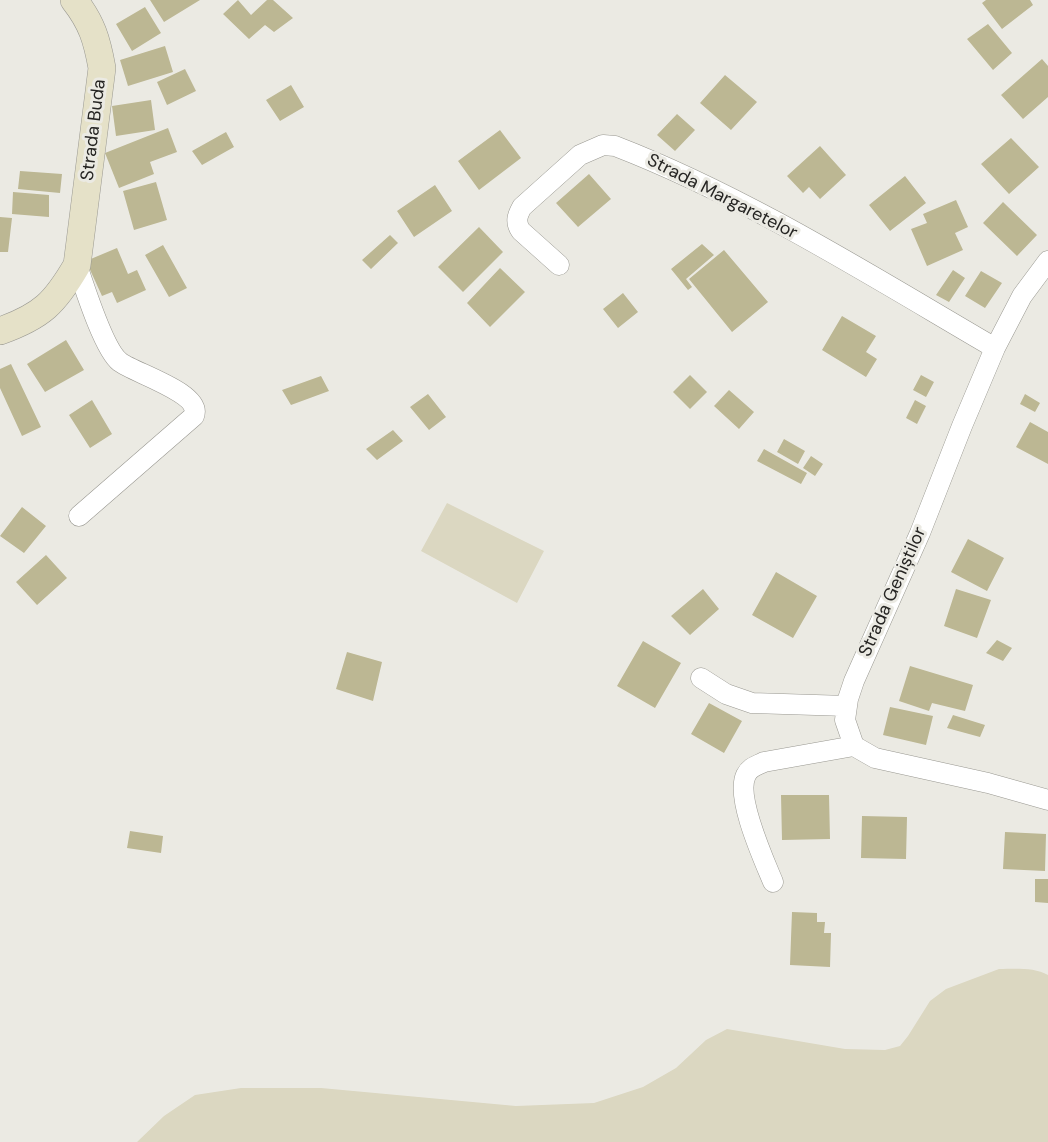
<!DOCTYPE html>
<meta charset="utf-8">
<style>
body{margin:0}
canvas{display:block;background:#ebeae3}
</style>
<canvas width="1048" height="1142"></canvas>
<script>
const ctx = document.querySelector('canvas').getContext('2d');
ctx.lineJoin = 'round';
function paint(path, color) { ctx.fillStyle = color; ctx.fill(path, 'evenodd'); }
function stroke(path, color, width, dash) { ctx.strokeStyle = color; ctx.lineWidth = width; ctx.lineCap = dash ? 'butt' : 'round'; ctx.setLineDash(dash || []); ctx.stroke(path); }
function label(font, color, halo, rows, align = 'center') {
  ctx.font = font + ' "DM Sans",sans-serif'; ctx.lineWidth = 6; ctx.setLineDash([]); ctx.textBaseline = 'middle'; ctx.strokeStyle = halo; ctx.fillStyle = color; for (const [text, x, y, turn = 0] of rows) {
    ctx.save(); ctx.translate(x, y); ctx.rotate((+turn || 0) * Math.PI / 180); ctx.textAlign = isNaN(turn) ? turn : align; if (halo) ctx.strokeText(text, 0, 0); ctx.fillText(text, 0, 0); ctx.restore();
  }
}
const green = new Path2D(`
 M 447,503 L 544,551 L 517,603 L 421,551 Z
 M 999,969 C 1014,969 1034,967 1048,975 L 1048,1142 L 137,1142 L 164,1116 L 195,1095 L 241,1088 L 321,1088 L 516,1106 L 594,1103 L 643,1087 L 676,1068 L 706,1040 L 727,1029 L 845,1049 L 885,1050 L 900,1046 L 908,1036 L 930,1001 L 946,989 Z`);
const building = new Path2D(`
 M 150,0 L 200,0 L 164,22 Z
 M 238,0 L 251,15 L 267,0 L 273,0 L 293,18 L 274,32 L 265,25 L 249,39 L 223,14 Z
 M 986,0 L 1030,0 L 1033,5 L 1002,29 L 982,3 Z
 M 145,7 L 161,33 L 132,51 L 116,24 Z
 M 988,24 L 1012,53 L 993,70 L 967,39 Z
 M 165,46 L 173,72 L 128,86 L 120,60 Z
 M 1042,59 L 1048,66 L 1048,97 L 1023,119 L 1001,95 Z
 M 185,69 L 196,91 L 167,105 L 157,82 Z
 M 725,75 L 757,102 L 731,130 L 700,103 Z
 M 291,85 L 304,107 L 280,121 L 266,100 Z
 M 151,100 L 155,130 L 116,136 L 112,106 Z
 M 677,114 L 695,130 L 675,151 L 657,135 Z
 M 168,128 L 177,152 L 150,162 L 154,174 L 119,188 L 105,153 Z
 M 500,130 L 521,158 L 479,190 L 458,161 Z
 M 226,132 L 234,147 L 202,165 L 192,151 Z
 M 1011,138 L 1039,167 L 1009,194 L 981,164 Z
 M 820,146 L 846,175 L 820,199 L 809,187 L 803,193 L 787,176 Z
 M 20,171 L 62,174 L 60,193 L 18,189 Z
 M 589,174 L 611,199 L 578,227 L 556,203 Z
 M 905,176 L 926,203 L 890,231 L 869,205 Z
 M 156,182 L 167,220 L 134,230 L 123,191 Z
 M 435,185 L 452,211 L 414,237 L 397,211 Z
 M 13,192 L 49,195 L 49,217 L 12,214 Z
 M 956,200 L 968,227 L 955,233 L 963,250 L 927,266 L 911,229 L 927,223 L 923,214 Z
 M 1003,202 L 1037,235 L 1017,256 L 983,223 Z
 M 0,217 L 12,218 L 8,252 L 0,252 Z
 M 479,227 L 503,252 L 463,292 L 438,267 Z
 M 390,235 L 398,243 L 371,269 L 362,260 Z
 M 702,244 L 714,255 L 686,279 L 692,287 L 688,290 L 671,269 Z
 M 163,245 L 187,288 L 169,297 L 145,255 Z
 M 117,248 L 128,274 L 137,270 L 146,290 L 117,303 L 112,292 L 102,296 L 86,261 Z
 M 724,250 L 768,302 L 732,332 L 689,279 Z
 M 500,268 L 525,292 L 490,327 L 467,303 Z
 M 953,270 L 965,278 L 949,302 L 936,295 Z
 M 981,271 L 1002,283 L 985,308 L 965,296 Z
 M 623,293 L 638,312 L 618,328 L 603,309 Z
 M 842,316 L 876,336 L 866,352 L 877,359 L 866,377 L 822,350 Z
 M 66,340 L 84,370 L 45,392 L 27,364 Z
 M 11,364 L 41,427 L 22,436 L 0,388 L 0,369 Z
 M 690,375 L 707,392 L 690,409 L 673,392 Z
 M 921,375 L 934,382 L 926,397 L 913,390 Z
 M 321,376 L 329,391 L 291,405 L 282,390 Z
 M 729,390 L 754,412 L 739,429 L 714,406 Z
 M 428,394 L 446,417 L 429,430 L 410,407 Z
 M 1025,394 L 1040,403 L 1035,412 L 1020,404 Z
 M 92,400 L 112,434 L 90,448 L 69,415 Z
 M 915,400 L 926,406 L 917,424 L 906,418 Z
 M 1030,422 L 1048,432 L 1048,464 L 1016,447 Z
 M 393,430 L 403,441 L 377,460 L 366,449 Z
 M 784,439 L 805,451 L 798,464 L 777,452 Z
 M 764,449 L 807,473 L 801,484 L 757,461 Z
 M 811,456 L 823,464 L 815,476 L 803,468 Z
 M 22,507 L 46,526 L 24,553 L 0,536 Z
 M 968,539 L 1004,558 L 987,591 L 951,572 Z
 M 46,555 L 67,578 L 37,605 L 16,582 Z
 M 776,572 L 817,596 L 793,638 L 752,615 Z
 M 703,589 L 719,609 L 690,635 L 671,616 Z
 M 956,589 L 991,600 L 977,638 L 944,626 Z
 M 997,640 L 1012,648 L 1003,661 L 986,653 Z
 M 643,641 L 681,663 L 655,708 L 617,686 Z
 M 347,652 L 382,662 L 373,701 L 336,689 Z
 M 910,666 L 973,685 L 965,711 L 932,703 L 929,711 L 899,701 Z
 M 709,703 L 742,721 L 724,753 L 691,734 Z
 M 890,707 L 933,716 L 926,745 L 883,735 Z
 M 953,715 L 985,725 L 980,737 L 947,728 Z
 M 781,795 L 829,795 L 830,839 L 782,840 Z
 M 862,816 L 907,817 L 906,859 L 861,858 Z
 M 130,831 L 163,836 L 161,853 L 127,848 Z
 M 1005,832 L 1046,834 L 1045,871 L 1003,869 Z
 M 1035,879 L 1048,879 L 1048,903 L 1035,902 Z
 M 792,912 L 817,913 L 817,922 L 825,922 L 824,933 L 831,933 L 830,967 L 790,965 Z`);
const street = new Path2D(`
 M 1048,261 L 1022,296 L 995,348 L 962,426 L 920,533 L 854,681 L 848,699 L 845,720 L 854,746 L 875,758 L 988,783 L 1048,800
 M 77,265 C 84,286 104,350 120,362 C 134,373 203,393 194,416 L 79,516
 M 559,265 L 521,231 C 515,222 517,216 522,207 L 580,155 L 603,145 L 615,146 C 747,197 873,277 995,348
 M 701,678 L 726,694 L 752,703 L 847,706
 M 773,882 C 764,860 735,797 746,775 C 750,767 756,766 764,762 L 854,746`);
const secondary = new Path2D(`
 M 0,331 C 42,316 55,303 77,265 L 102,68 C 97,40 92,23 74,0`);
const streetNames = [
 ["Strada Buda",94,130,-83],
 ["Strada Margaretelor",722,197,27],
 ["Strada Geniștilor",893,592,-66]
];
paint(green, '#dbd7c1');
paint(building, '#bcb793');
stroke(street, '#999891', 21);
stroke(secondary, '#999891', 28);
stroke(street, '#fff', 20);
stroke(secondary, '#e5e1c8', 27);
label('18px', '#262523', '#ebeae3', streetNames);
</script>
